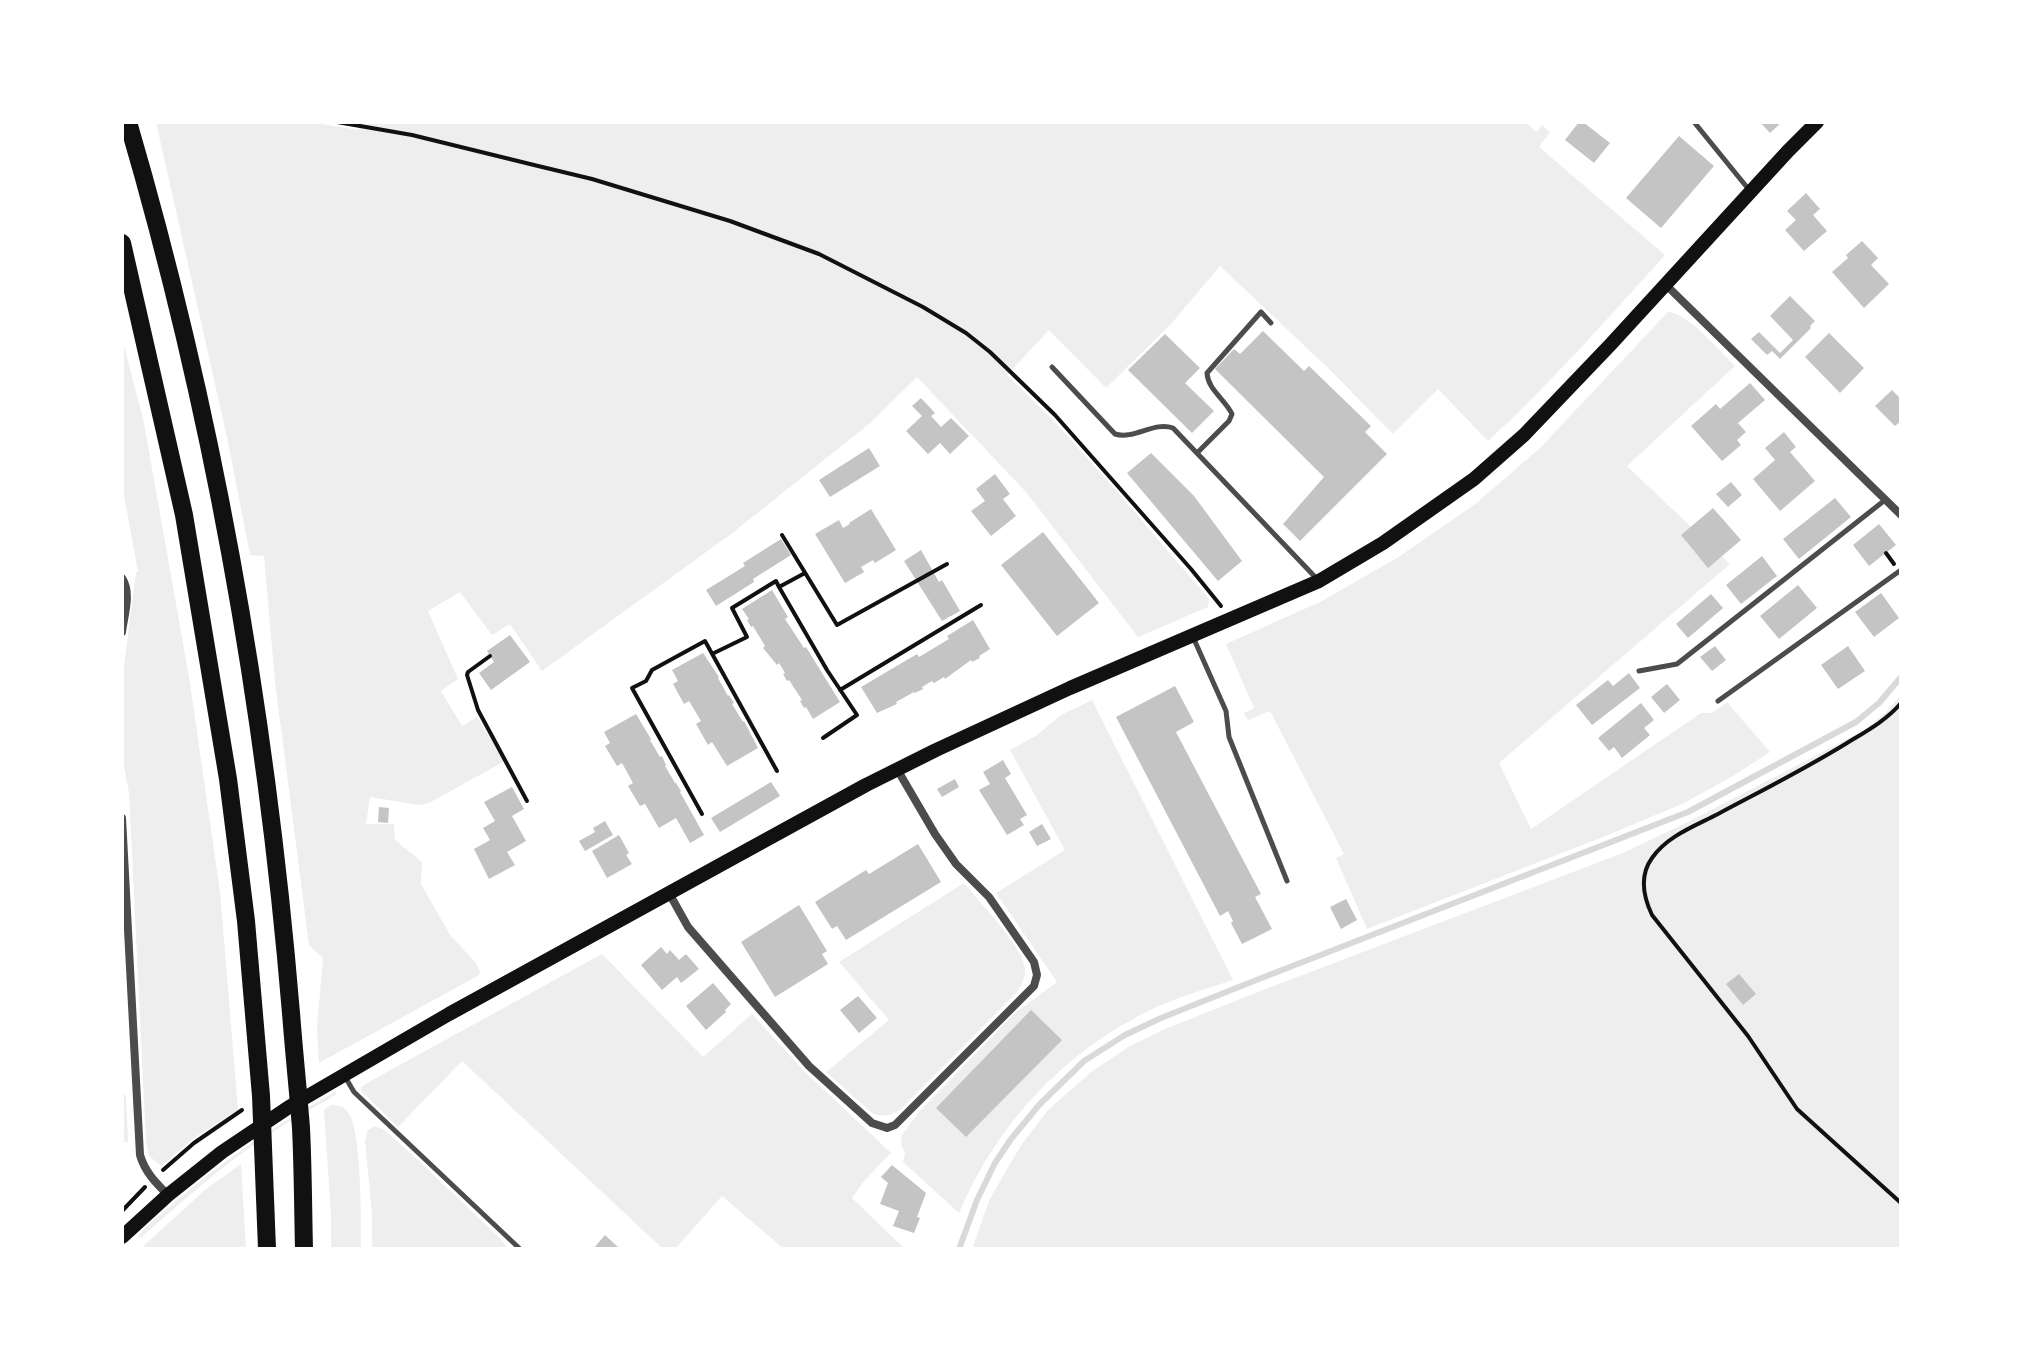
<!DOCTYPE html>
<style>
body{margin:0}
#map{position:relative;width:2023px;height:1371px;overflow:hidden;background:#fff;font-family:"Asap Condensed",sans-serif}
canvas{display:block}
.frame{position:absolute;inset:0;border:124px solid #fff;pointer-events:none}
</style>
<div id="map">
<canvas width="2023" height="1371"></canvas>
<div class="frame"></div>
</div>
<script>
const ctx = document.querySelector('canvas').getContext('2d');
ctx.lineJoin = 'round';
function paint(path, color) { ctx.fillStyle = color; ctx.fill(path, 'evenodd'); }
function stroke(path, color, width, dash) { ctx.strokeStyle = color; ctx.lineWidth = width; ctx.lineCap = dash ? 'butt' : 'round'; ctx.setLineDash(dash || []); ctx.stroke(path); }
const green = new Path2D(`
 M 156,122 L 309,122 L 359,130 L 361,122 L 1525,122 L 1537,132 L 1542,125 L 1550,132 L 1539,147 L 1665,255 C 1608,318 1551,383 1488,441 L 1438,389 L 1393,434 L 1329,369 L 1220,266 L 1171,324 L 1106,388 L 1049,330 L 1007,375 L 1052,419 L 1114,488 L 1209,599 L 1208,607 L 1138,637 L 1026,492 L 917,377 L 869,424 L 731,534 L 542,671 L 510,624 L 492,635 L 460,592 L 428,611 L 458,679 L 441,691 L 462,726 L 477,717 L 505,761 L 429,803 L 419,805 L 370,797 L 366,824 L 394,824 L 395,840 L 422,862 L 421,884 L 450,935 L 476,963 L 481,974 L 319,1063 L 317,1027 L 323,958 L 309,945 L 275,682 L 264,556 L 250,555 L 228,442 Z
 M 1668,312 C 1690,314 1719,351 1735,366 L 1627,466 L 1730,564 L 1499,763 L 1531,829 L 1701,713 L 1712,713 L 1727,702 L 1770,752 L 1733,776 L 1684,803 L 1608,835 L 1367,929 L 1336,858 L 1344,854 L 1270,711 L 1248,720 L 1244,713 L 1254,708 L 1226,644 L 1322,601 L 1397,558 L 1474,505 L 1539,449 Z
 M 122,338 L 144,423 L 190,683 L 220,892 L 238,1110 L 193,1139 L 161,1166 L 149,1156 L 146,1141 L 129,793 L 122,756 L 122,681 L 136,572 L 138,572 L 122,484 Z
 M 1901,695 L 1901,1249 L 972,1249 L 989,1201 L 1007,1169 L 1022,1144 L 1048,1110 L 1091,1072 L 1130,1046 L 1165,1029 L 1263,990 L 1623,853 L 1692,820 L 1863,731 L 1886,712 Z
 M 1092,700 L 1233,980 C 1206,989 1178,997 1152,1009 C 1064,1052 997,1123 959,1213 L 903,1162 L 905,1153 L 901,1145 L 902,1135 L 918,1113 L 1016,1012 L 1057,982 L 996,893 L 1065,850 L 1010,750 L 1036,736 L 1059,716 Z
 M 964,883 C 979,902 1024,947 1025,970 C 1025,979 1021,986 1016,993 L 901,1109 C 891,1116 883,1118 872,1113 L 826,1072 L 889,1020 L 839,962 Z
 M 602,954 L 703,1057 L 752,1014 L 804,1071 L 891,1153 L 864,1181 L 852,1198 L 905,1249 L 784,1249 L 722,1196 L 675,1249 L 663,1249 L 462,1061 L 398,1127 L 361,1091 L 361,1087 L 367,1083 Z
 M 335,1092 L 337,1093 C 330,1100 320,1103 311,1109 C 293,1118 275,1131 258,1142 C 217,1170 180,1203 143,1236 L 139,1238 L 138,1236 C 148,1224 162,1213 175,1202 C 224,1160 277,1124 335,1092 Z
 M 122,1095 L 126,1095 L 128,1142 L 122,1142 Z
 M 331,1105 C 338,1105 344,1106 348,1112 C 362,1130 361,1224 361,1249 L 331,1249 L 331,1214 L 324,1110 Z
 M 375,1126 L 386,1131 L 420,1162 L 502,1240 L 507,1249 L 372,1249 L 372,1214 L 365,1141 L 368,1130 Z
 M 241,1164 L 246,1249 L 140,1249 L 205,1190 Z`);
const stream = new Path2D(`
 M 959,1249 L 977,1200 L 995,1163 L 1011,1139 L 1039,1105 L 1084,1061 L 1125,1035 L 1161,1018 L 1259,979 L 1688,812 L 1856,722 L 1879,703 L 1901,677`);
const building = new Path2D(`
 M 1579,122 L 1583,122 L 1610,143 L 1594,163 L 1565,140 Z
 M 1760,122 L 1782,122 L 1770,133 Z
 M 1679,136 L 1714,166 L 1661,228 L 1626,198 Z
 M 1806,193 L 1820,209 L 1813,215 L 1827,231 L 1804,251 L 1785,230 L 1796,220 L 1787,211 Z
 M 1862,241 L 1878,258 L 1871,265 L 1889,284 L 1864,308 L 1832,272 L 1848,258 L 1846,255 Z
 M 1790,296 L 1815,321 L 1810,326 L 1811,328 L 1780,359 L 1772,351 L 1767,355 L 1751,339 L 1759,332 L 1780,353 L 1793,340 L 1770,316 Z
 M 1263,331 L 1304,371 L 1309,366 L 1371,426 L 1365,432 L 1387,454 L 1300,541 L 1283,524 L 1324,477 L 1215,369 L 1234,349 L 1240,354 Z
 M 1829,333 L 1864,368 L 1840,393 L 1805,357 Z
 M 1165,334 L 1200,368 L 1185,383 L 1214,411 L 1192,433 L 1128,370 Z
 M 1750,383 L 1765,400 L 1738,423 L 1746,432 L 1737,440 L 1741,445 L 1722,461 L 1691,426 L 1716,404 L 1720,409 Z
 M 1892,390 L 1901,399 L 1901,421 L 1895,426 L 1875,406 Z
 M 921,398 L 935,413 L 931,416 L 941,427 L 951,418 L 969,436 L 950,454 L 940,443 L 928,454 L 906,431 L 922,416 L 912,406 Z
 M 1784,432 L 1796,447 L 1790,452 L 1815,481 L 1780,511 L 1753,479 L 1775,460 L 1765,448 Z
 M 869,448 L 880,466 L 830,497 L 819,480 Z
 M 1151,453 L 1194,496 L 1242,561 L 1218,581 L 1127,473 Z
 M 995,474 L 1010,494 L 1003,499 L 1016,516 L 991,536 L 971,511 L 985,501 L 976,489 Z
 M 1731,482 L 1742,495 L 1728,507 L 1716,494 Z
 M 1835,498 L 1851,517 L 1799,559 L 1783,539 Z
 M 1713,508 L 1741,540 L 1708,568 L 1681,535 Z
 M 871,509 L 896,550 L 875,563 L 873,560 L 861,567 L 864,572 L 845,583 L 815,534 L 839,520 L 843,528 L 850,524 L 849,523 Z
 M 1879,524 L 1896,545 L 1869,566 L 1853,545 Z
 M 1043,532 L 1099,603 L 1057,636 L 1001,565 Z
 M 781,539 L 791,555 L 753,579 L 754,582 L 716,606 L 706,590 L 745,566 L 743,563 Z
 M 921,550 L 939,582 L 942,580 L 960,611 L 942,621 L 904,561 Z
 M 1762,556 L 1777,576 L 1741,604 L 1726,585 Z
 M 1798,585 L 1817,608 L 1779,639 L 1760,616 Z
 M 772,590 L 788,617 L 785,619 L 804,648 L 806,647 L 840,702 L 813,719 L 806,707 L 804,708 L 800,701 L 802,700 L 789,680 L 787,681 L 783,674 L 785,673 L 779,663 L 777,665 L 763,648 L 765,646 L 753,626 L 751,627 L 747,620 L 749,619 L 742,609 Z
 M 1881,593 L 1899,618 L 1874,637 L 1855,612 Z
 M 1711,594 L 1723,608 L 1688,638 L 1676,624 Z
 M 973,620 L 990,649 L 979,656 L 980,658 L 972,662 L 971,660 L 945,679 L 944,677 L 934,683 L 932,681 L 922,687 L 923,689 L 915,693 L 914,692 L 896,702 L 897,704 L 877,713 L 861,687 L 917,654 L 919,657 L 949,639 L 947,636 Z
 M 510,635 L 530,662 L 491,690 L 479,673 L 494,662 L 487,651 Z
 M 1715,646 L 1726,660 L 1712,671 L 1700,657 Z
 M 1848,646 L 1865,671 L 1838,689 L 1821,665 Z
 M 703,653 L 719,677 L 718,678 L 728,696 L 729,695 L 734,703 L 732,704 L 743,722 L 744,721 L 758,748 L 727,766 L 712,742 L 708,745 L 696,724 L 701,721 L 689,701 L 684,704 L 673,684 L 678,681 L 672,670 Z
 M 1629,673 L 1640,688 L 1592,725 L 1576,705 L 1608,680 L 1613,686 Z
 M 1667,684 L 1680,700 L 1664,713 L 1651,697 Z
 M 1175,686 L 1194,722 L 1176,732 L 1261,894 L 1255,897 L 1272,929 L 1242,944 L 1231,923 L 1233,921 L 1228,911 L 1220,916 L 1116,717 Z
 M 1641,703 L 1654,720 L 1644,728 L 1650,735 L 1622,758 L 1614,747 L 1609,751 L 1598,738 Z
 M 636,714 L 651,739 L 650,740 L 660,757 L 662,756 L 666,765 L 665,766 L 675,783 L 676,783 L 681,791 L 680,792 L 704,835 L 690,843 L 676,818 L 659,828 L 645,804 L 640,806 L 628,786 L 633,783 L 622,763 L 617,766 L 605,746 L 610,743 L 604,732 Z
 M 1003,760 L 1011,774 L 1005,778 L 1027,815 L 1020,819 L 1024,825 L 1007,835 L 979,790 L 990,784 L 983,772 Z
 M 955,779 L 959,787 L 942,797 L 937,789 Z
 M 771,782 L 780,796 L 720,832 L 711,818 Z
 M 512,787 L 524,809 L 512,816 L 526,841 L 507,852 L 515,865 L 489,879 L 474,849 L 490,840 L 483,828 L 495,821 L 484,802 Z
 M 379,807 L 389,808 L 388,823 L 378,822 Z
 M 605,821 L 613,835 L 585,851 L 579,841 L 595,832 L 593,828 Z
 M 1042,824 L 1051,839 L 1037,846 L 1029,832 Z
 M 619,835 L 629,853 L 626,855 L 632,864 L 607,878 L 592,851 Z
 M 918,844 L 941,882 L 846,940 L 837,926 L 832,929 L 815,902 L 866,870 L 869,874 Z
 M 1346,899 L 1357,920 L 1341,929 L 1330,907 Z
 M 799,905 L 827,951 L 822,954 L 828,964 L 775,997 L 741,942 Z
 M 661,947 L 667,954 L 670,950 L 679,960 L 686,954 L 699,969 L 681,983 L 677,977 L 662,990 L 641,965 Z
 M 1739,974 L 1756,994 L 1743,1005 L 1726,984 Z
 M 713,983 L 731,1004 L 725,1010 L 726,1012 L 706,1030 L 686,1006 Z
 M 858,996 L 877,1018 L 859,1033 L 840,1010 Z
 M 1031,1010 L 1062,1040 L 966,1137 L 936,1108 Z
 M 892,1165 L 926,1193 L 917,1217 L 920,1218 L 914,1233 L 893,1226 L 899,1211 L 880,1204 L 888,1183 L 881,1177 Z
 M 605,1235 L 620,1249 L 593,1249 Z`);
const path = new Path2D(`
 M 337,122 L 412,135 L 534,165 L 592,179 L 730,221 L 819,254 L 923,307 L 966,333 L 990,352 L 1055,415 L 1191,569 L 1221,606
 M 782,535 L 837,625 L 947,564
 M 1886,553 L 1894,564
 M 805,573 L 779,587 L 827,670 L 857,715 L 823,738
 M 712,654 L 747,637 L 732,608 L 776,581 L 779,587
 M 490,656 L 468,672 L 467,675 L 478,710 L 527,801
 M 840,690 L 981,605
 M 1901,703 C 1887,720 1865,732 1847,743 C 1805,769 1761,791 1718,814 C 1695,826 1667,836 1652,858 C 1639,876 1643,896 1652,915 L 1748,1036 L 1797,1109 L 1901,1203
 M 702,814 L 632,688 L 646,681 L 652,670 L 705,641 L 777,771
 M 163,1170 L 194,1143 L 242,1110
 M 122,1211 L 145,1187`);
const service = new Path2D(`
 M 1694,122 L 1750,191
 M 1052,367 L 1115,434 C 1134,440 1154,421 1173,428 L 1318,580
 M 1197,453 L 1229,421 L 1232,414 C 1225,399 1208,390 1207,373 L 1261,312 L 1271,323
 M 1193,637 L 1226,711 L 1229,737 L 1287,881
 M 1639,671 L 1677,664 L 1885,500
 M 1718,701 L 1901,570
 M 344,1075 L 354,1092 L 520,1249`);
const minor = new Path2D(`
 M 1665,284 L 1901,515
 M 122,578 C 132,593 124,615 122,632
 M 122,818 L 140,1155 C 145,1172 155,1182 168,1195
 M 669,893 L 688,927 L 809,1066 L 872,1123 L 887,1128 L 895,1125 L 1034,986 L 1037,975 L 1034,962 L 989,897 L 956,864 L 935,834 L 897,769`);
const secondary = new Path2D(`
 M 122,1237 L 168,1195 L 222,1152 L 289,1107 L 449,1014 L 722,864 L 866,785 L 936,750 L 1070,688 L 1319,581 L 1383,543 L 1474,479 L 1524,435 L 1611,344 L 1788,151 L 1817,122`);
const motorway = new Path2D(`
 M 128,122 C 213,412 266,712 291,1013 C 294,1052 298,1090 301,1128 C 303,1168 303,1209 304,1249
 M 122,243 L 184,515 L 228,779 L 246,921 L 261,1096 L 267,1249`);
paint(green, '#eee');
stroke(stream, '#d9d9d9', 6);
paint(building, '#c4c4c4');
stroke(path, '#111', 4);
stroke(service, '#4c4c4c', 5);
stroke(minor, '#4c4c4c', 8);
stroke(secondary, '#111', 14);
stroke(motorway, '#111', 18);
</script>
